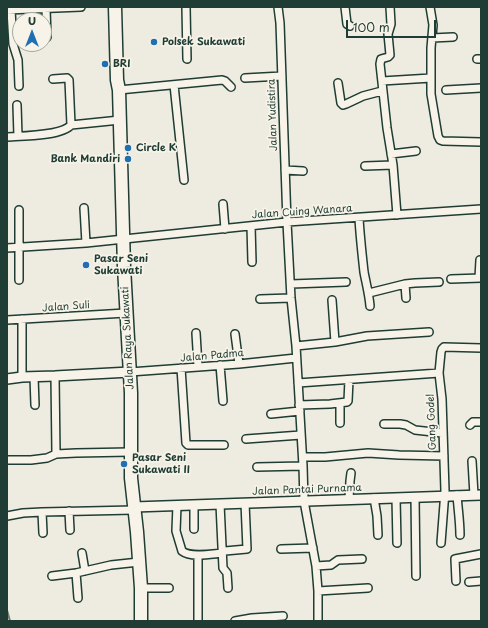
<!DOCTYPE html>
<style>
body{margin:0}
#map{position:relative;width:488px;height:628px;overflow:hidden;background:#eeece1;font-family:"Playpen Sans",sans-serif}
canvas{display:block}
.frame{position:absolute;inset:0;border:8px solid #1f3d34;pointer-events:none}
.north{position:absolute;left:12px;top:12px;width:40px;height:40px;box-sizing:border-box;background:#f7f3e8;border:1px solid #a1aaa0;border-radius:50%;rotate:0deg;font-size:11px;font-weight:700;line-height:16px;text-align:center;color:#1f3d34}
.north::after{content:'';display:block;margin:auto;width:14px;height:18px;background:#1f6fb2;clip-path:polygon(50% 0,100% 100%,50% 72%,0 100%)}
.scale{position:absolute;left:346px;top:20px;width:90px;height:18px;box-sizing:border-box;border:2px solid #1f3d34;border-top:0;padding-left:5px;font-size:12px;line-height:14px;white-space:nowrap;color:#1f3d34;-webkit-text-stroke:3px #f7f3e8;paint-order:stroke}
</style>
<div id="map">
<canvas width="488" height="628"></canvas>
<div class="frame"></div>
<div class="north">U</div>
<div class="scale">100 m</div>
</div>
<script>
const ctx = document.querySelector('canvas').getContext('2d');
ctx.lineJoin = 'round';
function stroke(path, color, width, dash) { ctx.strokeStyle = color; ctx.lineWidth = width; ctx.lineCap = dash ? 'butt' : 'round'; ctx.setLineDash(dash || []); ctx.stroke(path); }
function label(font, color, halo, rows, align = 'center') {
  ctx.font = font + ' "Playpen Sans",sans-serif'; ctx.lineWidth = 3.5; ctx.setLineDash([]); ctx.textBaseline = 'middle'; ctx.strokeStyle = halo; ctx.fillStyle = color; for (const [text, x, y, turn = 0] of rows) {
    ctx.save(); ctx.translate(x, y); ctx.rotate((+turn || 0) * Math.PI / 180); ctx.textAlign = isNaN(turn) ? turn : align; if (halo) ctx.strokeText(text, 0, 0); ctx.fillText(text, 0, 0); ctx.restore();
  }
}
const stream = new Path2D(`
 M 7,610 L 10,621`);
const minor = new Path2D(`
 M 186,7 L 187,59
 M 278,7 L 280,23 L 287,222 L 291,298 L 296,346 L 303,466 L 304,501 L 316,566 L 318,591 L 318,621
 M 345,7 L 347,24 L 350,26
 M 390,7 L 391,24 L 388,34 L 390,55 L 388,57 L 381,59 L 380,64 L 387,128 L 393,165 L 397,215
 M 430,7 L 433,25 L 431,48 L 431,94 L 438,136 L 440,140 L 443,141 L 481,142
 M 46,9 L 47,37
 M 7,10 L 81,7
 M 11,10 L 13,44 L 18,60 L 19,86
 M 432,38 L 453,37
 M 477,59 L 481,59
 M 245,78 L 282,76
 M 53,79 L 67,78 L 69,80 L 71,125
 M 382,81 L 431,78
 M 338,83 L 341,103 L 343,105 L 346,104 L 363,96 L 382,91
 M 174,85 L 184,180
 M 119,90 L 222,80 L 225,81 L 231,87
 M 446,90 L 481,88
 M 17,105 L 18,136
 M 7,137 C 21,136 62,136 71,125 L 120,120
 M 391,154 L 416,151
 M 365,166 L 393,165
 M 285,170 L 303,171
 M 223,204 L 225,229
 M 84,208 L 86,243
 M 359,218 C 360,236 362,254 364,272 C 366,283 369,294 370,306
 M 251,226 L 252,262
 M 7,248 L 86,243 L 287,222 L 481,209
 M 479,278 L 480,260
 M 451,279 L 481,278
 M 19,280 L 19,210
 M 291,284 L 346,282
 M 405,284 L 415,283 L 439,282
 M 369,293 L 405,284 L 406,298
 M 260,299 L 291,298
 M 332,300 L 335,342
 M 22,319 L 22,377
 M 7,320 L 126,313
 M 196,333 L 198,366
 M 235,334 L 239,364
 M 296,346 L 335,342 L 367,336 L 429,332
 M 220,365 L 223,401
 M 181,368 L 186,443 L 188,445 L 224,445
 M 130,372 L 239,364 L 296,358
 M 55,376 L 56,454
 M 34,377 L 35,405
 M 298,383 L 439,373
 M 299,405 L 330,404 L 347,402 L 348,401 L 349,380
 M 271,414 L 300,411
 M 340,423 L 340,403
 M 384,424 L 400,424 L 406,425 L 415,430 L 442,433
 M 470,425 L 473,422 L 481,422
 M 246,439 L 301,435
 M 303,457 L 325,457 L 368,453 L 399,455 L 444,456
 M 7,460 L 31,460 L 47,458 L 56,454 L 76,453 L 130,452
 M 472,461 L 474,495
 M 257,467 L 303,466
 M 457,495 C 458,509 460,522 460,535
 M 415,497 L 416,576
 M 374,498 L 377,516 L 378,535
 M 396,498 L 397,543
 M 349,499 L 350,481 L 351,473
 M 220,504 L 223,568 L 227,573 L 228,588
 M 177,505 L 176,531 L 182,551 C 191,558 211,554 222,553 L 225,551 L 247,549 L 245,503
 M 69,511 L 70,530
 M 42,512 L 43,533
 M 7,516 L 23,513 L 42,512 L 134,510
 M 194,529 L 194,505
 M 441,543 L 445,491 L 442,399 L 439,373 L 441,352 L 442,349 L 444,347 L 481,348
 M 281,549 L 313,548
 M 82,553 L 85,571
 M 198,555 L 198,621
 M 316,566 L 331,565 L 338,560 L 362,559
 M 76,573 L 78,598
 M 52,576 L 76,573 L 111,565 L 139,562
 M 456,581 L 455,559 L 481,554
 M 469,582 L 481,581
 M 141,588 L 169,588
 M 318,591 L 368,588
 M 235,621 L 252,618 L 283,616`);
const tertiary = new Path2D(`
 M 7,379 L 22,377 L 55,376 L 130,372
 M 134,507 L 481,495`);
const trunk = new Path2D(`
 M 115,7 L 117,80 L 119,90 L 124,267 L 131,393 L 131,478 L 137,532 L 141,588 L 141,621`);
const markers = [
 [154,42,4,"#1f6fb2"],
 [105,64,4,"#1f6fb2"],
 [128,148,4,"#1f6fb2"],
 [128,159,4,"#1f6fb2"],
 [86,265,4,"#1f6fb2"],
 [124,464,4,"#1f6fb2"]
];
const poiNames = [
 ["Polsek Sukawati",162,42],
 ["BRI",113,64],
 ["Circle K",136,148],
 ["Bank Mandiri",120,159,"right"],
 ["Pasar Seni",94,259],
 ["Sukawati",94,271],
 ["Pasar Seni",132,458],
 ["Sukawati II",132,470]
];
const streetNames = [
 ["Jalan Yudistira",273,115,-92],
 ["Jalan Cuing Wanara",302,212,-4],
 ["Jalan Suli",66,307,-4],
 ["Jalan Raya Sukawati",128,338,-93],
 ["Jalan Padma",212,356,-5],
 ["Gang Godel",432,422,-92],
 ["Jalan Pantai Purnama",307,490,-2]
];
stroke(stream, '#6c7e74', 2);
stroke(minor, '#1f3d34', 10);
stroke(tertiary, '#1f3d34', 12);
stroke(trunk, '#1f3d34', 15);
stroke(minor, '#f7f3e8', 7);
stroke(tertiary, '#f7f3e8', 9);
stroke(trunk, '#f7f3e8', 12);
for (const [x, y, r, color] of markers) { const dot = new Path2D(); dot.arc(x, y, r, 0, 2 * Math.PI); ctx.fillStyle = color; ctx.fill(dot); stroke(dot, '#f7f3e8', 1.5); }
label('bold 10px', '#1f3d34', '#f7f3e8', poiNames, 'left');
label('10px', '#1f3d34', '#f7f3e8', streetNames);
</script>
